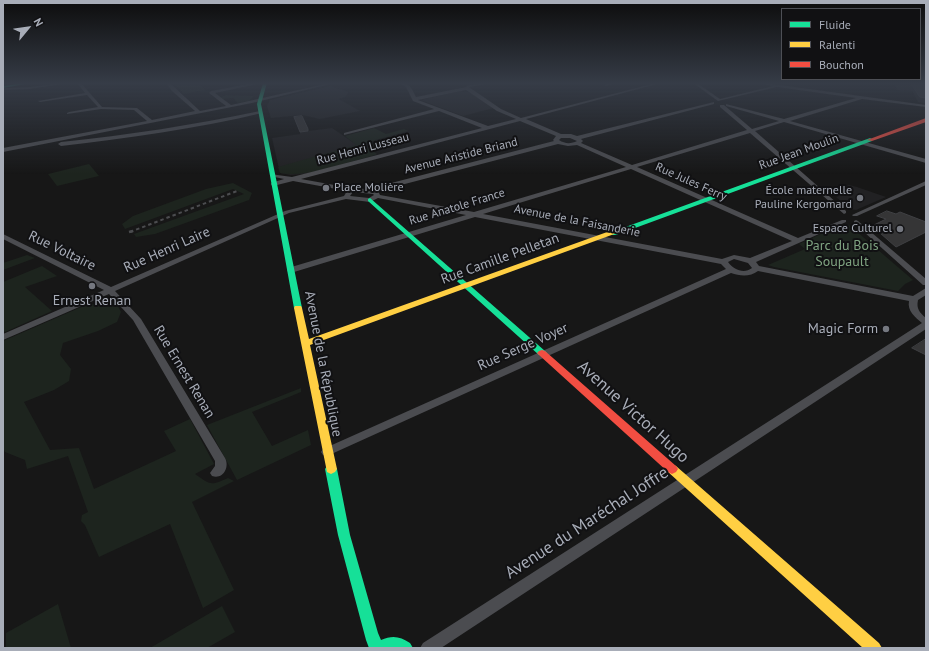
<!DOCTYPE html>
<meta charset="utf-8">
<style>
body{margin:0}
#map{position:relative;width:929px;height:651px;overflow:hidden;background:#171717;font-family:"PT Sans",sans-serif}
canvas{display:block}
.frame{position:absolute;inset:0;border:4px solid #a8adb8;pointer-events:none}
.legend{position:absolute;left:781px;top:8px;width:140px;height:72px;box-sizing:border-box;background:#111113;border:1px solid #4d4f55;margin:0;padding:5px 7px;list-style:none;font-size:12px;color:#a8adb8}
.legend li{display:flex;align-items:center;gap:8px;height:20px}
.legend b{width:20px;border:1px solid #4d4f55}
.north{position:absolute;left:8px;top:8px;width:40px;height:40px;-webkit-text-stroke:3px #111113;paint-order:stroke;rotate:61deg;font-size:11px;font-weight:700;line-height:16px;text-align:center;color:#a8adb8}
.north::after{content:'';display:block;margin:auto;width:14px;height:18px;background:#a8adb8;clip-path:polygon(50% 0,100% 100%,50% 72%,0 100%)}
</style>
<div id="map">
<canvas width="929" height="651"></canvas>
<div class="frame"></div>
<ul class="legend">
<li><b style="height:5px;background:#16e098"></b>Fluide</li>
<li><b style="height:5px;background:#ffcf43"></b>Ralenti</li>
<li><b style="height:5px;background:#f24e42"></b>Bouchon</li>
</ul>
<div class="north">N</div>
</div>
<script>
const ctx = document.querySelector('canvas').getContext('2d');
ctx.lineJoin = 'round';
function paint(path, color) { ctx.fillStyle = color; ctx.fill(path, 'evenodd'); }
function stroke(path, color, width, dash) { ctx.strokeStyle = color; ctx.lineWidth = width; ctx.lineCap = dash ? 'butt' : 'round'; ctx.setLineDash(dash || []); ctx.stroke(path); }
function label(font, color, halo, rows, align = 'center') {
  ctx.font = font + ' "PT Sans",sans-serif'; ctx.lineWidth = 4; ctx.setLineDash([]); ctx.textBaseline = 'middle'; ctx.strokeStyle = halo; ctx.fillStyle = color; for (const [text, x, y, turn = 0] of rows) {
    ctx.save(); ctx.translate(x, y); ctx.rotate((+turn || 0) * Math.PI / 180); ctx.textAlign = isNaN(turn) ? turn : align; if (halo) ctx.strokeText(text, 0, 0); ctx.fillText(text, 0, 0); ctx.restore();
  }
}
const built = new Path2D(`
 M 890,83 L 926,83 L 926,104 L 918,102 L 912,91 L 897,90 L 894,83 Z
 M 330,86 L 349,92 L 345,97 L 339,99 L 360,111 L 320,119 L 302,115 L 271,118 L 267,106 L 270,100 Z
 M 460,91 L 469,92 L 494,108 L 463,116 L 420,100 Z
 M 332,128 L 357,145 L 377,154 L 305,174 L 291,175 L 280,173 L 272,138 L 300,134 L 300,132 Z
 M 849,185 L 857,187 L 886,197 L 856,210 L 850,209 L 836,197 L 839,196 L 831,193 Z`);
const green = new Path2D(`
 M 173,83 L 206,83 L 199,84 L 206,90 L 184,94 Z
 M 226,95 L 254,96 L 249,101 L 238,103 L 233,98 L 223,99 L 221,97 Z
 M 374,128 L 386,134 L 404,129 L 408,131 L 361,144 L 377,154 L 372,156 C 344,163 308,178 280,173 L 278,167 L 356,145 L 345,136 Z
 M 89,164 L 99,176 L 57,186 L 48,174 Z
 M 233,183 L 252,193 L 249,200 L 155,234 L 136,237 L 134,234 L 244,194 L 233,189 L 125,229 L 122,224 L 133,216 L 206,189 Z
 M 843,224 L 849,225 L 913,280 L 905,284 L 898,291 L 774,267 L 768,265 L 805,249 L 799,244 Z
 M 27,255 L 35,258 L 3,270 L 3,263 Z
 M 42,266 L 57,276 L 25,287 L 52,311 L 5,332 L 3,330 L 3,282 Z
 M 115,301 L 121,312 L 117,322 L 98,331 L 63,343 L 60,355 L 71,369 L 69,381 L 54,390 L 24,402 L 50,450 L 79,448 L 94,489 L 176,451 L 164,431 L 190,419 L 214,464 L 195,474 C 211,485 210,486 228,478 L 234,481 L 192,502 L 234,590 L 203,608 L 170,524 L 99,557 L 85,525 L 81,521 L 82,515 L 88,512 L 68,456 L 27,469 L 25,460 L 5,452 L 3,448 L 3,341 L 86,305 Z
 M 301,388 L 301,392 L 252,412 L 272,446 L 308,430 L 311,445 L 237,480 L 207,425 Z
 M 58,604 L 71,648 L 6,648 L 6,633 Z
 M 222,606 L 235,632 L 207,648 L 150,648 Z`);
const building = new Path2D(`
 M 911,83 L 926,84 L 926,98 L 920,97 Z
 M 302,116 L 308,129 L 308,131 L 300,132 L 294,117 Z
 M 887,211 L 896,214 L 900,212 L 926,222 L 926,232 L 896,247 L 872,226 L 886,219 L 877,216 Z
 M 926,339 L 926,355 L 912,348 Z`);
const street = new Path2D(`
 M 60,83 L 69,83 L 30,89 L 3,90 L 3,88 L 30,87 Z
 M 77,83 L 81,83 L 102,107 L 137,108 L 152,120 L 195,111 L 172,91 L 166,83 L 170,83 L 200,111 L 226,106 L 209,93 L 211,91 L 253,83 L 260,83 L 258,84 L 215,93 L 231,105 L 329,83 L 335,83 L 252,103 L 3,152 L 3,148 L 147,121 L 134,110 L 101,109 L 67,114 L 67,113 L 69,112 L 98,107 L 87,95 L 40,102 L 38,101 L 85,93 Z
 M 400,83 C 410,82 412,89 416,97 L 466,87 L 468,85 L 489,83 L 487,84 L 469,87 L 501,109 L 521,118 L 655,83 L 661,83 L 526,119 L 561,134 L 571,134 L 577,136 L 714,102 L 714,104 L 581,139 L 583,141 L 581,143 L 632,165 L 747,130 L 720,107 L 720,105 L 724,105 L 752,129 L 779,121 L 726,106 L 726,104 L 784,119 L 856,98 L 777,87 L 718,101 L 693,83 L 697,83 L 720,99 L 773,86 L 757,83 L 766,83 L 926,105 L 926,107 L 862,99 L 790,121 L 926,159 L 926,163 L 784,122 L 755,131 L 846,211 L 846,213 L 844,214 L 750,133 L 637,167 L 798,238 L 842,220 L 846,220 L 846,222 L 756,262 L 759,266 L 913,296 L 926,288 L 926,295 L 918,300 C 916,309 920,313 926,318 L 926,329 L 441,648 L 420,648 L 423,643 L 922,323 C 915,317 907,311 909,301 L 758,271 C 750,277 740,276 731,273 L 327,456 L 323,455 L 321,452 L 323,449 L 726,269 L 721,264 L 475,217 L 294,272 L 288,272 L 287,270 L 288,268 L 466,215 L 378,198 L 370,202 L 346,199 L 289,213 L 115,291 L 141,319 L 225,458 C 230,467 223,480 212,476 L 210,473 L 215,466 L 215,461 L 133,320 L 109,294 L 3,340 L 3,334 L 104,290 L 3,239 L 3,234 L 111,287 L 285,211 L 344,196 L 347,191 L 293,181 L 273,186 L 271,185 L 271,183 L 284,179 L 270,176 L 270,174 L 292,177 L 482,128 L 439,111 L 344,135 L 344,133 L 434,109 L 413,101 L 406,87 ZM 466,90 L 497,111 L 516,119 L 488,126 L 418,100 ZM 520,121 L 556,136 L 553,140 L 554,141 L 368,189 L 351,188 L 301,179 ZM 561,138 L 570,138 L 577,141 C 571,144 565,144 559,140 ZM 558,144 L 568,146 L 577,145 L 626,167 L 474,212 L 380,195 L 378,191 ZM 631,169 L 792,241 L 750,258 L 734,255 L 722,259 L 483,214 ZM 353,192 L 373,194 L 374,195 L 369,198 L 350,196 ZM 734,259 L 748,263 L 752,268 C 744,274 734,270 728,262 Z
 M 611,83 L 617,83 L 606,86 L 604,85 Z
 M 260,111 L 262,112 L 262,113 C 196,129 128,138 61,146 L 58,144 L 61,142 C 128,135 194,125 260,111 Z
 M 926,181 L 926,185 L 857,216 L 853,216 L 852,215 Z
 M 856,220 L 858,221 L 926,279 L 926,285 L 923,285 L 854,223 L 854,221 Z`);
const fast = new Path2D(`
 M 23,83 L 31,83 L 3,88 L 3,86 Z
 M 263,83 L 267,83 L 261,104 L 302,308 L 298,311 L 294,308 L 257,104 Z
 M 870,138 L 872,139 L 872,141 L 616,235 L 613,235 L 609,233 Z
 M 370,198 L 545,351 L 547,353 L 545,355 L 539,355 L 368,201 L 368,199 Z
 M 331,464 L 335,466 L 337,469 L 350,535 L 378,633 L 381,640 C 392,635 400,636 410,643 L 413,648 L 369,648 L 366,640 L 338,535 L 325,469 L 327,466 Z`);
const slow = new Path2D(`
 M 610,231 L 613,231 L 617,233 L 310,345 L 337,469 L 335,472 L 331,474 L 327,472 L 294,308 L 295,306 L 301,306 L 302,308 L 309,339 Z
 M 672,464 L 676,466 L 879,643 L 882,648 L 863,648 L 668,472 L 666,469 L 668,466 Z`);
const jam = new Path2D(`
 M 926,118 L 926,122 L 872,141 L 867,140 Z
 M 542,350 L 545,351 L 676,466 L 678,469 L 676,472 L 672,474 L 668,472 L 539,355 L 537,353 L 539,351 Z`);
const railFar1 = new Path2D(`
 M 130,232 L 237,191`);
const rail = new Path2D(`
 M 129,232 L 133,231`);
const markers = [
 [326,188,4,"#757880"],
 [860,198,4,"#757880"],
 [900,229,4,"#757880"],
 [92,286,4,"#757880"],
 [886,329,4,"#757880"]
];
const farStreetnames = [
 ["Rue Henri Lusseau",363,149,-15],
 ["Rue Jean Moulin",799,152,-20],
 ["Avenue Aristide Briand",461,156,-14],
 ["Rue Jules Ferry",691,182,24],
 ["Rue Anatole France",457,207,-17],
 ["Avenue de la Faisanderie",577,221,11]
];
const farPoinames = [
 ["Place Molière",334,188,"left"],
 ["École maternelle",852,191],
 ["Pauline Kergomard",852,205],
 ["Espace Culturel",892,229]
];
const parkNames = [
 ["Parc du Bois",842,246],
 ["Soupault",842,262]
];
const streetNames = [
 ["Rue Henri Laire",167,250,-24],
 ["Rue Voltaire",62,251,26],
 ["Rue Camille Pelletan",500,259,-20],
 ["Rue Serge Voyer",523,347,-24],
 ["Avenue de la République",323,364,79],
 ["Rue Ernest Renan",184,372,59]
];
const poiNames = [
 ["Ernest Renan",92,301],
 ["Magic Form",878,329,"right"]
];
const nearStreetnames = [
 ["Avenue Victor Hugo",633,412,42],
 ["Avenue du Maréchal Joffre",587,523,-33]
];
paint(built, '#212123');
paint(green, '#1d241e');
paint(building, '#353536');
stroke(building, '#3f4043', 1);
paint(street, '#4b4c50');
paint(fast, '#16e098');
paint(slow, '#ffcf43');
paint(jam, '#f24e42');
stroke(railFar1, '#4b4c4f', 2, [3.5, 3]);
stroke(rail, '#4b4c4f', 2.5, [4.5, 3.5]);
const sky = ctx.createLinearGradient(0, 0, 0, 174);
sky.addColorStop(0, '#0d0d0d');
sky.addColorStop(0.48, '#363c47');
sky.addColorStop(1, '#363c4700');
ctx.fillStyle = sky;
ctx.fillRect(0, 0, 929, 174);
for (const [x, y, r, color] of markers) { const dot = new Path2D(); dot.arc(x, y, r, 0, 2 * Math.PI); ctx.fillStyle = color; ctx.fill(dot); stroke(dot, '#111113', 1.5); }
label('12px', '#a8adb8', '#111113', farStreetnames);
label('12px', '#a8adb8', '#111113', farPoinames, 'right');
label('14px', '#7fa381', '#111113', parkNames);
label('14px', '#a8adb8', '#111113', streetNames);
label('14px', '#a8adb8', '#111113', poiNames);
label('17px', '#a8adb8', '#111113', nearStreetnames);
</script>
